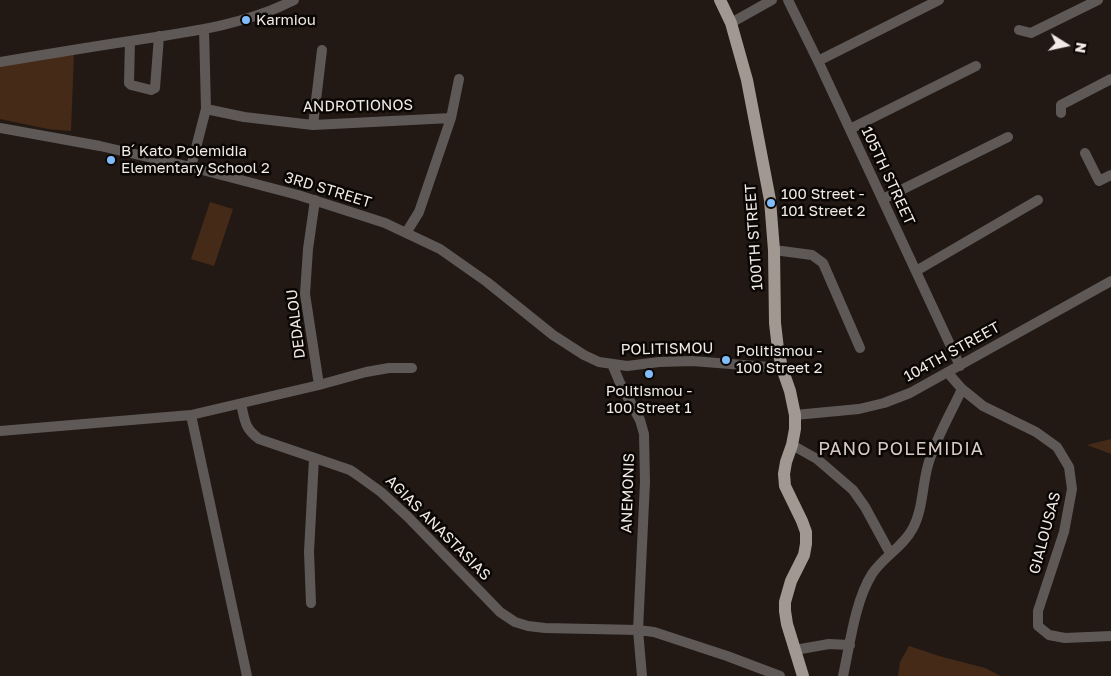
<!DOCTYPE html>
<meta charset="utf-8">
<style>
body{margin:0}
#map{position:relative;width:1111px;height:676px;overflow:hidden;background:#221914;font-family:"Golos Text",sans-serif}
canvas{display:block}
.north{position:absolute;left:1041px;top:20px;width:50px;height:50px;-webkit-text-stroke:4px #090604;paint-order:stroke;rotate:100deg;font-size:14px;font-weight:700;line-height:20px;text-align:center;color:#f1eae7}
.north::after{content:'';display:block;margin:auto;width:18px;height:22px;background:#f1eae7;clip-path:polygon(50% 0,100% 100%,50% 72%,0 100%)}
</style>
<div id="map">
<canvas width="1111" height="676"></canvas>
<div class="north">N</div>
</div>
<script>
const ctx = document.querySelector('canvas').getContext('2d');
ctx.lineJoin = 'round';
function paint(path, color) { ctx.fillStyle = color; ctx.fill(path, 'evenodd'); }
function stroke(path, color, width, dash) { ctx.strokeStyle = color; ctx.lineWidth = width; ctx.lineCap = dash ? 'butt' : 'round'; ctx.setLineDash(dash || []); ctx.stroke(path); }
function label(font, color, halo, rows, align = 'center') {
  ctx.font = font + ' "Golos Text",sans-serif'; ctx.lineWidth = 5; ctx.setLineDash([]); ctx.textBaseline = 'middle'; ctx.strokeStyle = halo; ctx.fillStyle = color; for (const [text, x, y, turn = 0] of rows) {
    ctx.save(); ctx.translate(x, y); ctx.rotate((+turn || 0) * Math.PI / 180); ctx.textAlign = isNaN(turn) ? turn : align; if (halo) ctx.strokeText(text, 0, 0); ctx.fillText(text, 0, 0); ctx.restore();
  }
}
const green = new Path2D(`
 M 74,53 L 71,131 L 48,129 L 0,119 L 0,67 Z
 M 210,202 L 233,209 L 214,266 L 191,259 Z
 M 1111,439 L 1111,454 L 1087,445 Z
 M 909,646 L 939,656 L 985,668 L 1001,676 L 898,676 L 900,662 Z`);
const minor = new Path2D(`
 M 788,0 L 818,61 L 960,366
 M 731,23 L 772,0
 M 1019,30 L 1031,33 L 1098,0
 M 130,41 L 129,83 L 131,85 L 151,90 L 155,88 L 159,36
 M 818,61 L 939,0
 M 0,62 C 48,54 96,46 143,39 C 195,31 247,24 294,0
 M 206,109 L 244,117 L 313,125 L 451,118
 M 1061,113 L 1061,105 L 1111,79
 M 313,125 L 322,50
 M 0,128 L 100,146 L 191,167 L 298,195 L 385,223 L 440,249 L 487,282 L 553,335 L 584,355 L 599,362 L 627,366 L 659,362 L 692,361 L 782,368
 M 850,129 L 976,66
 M 1085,153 L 1099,181 L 1111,175
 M 191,167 L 206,109 L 204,29
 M 883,199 L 1008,137
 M 315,200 L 308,249 L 305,294 L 319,385
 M 406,233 L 419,212 L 451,118 L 459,79
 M 774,250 L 812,255 L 823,263 L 860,348
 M 916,271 L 1038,200
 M 612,364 L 620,383 L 640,420 L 644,434 L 645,482 L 638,630 L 642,676
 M 948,373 L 962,389 L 983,406 L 1036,432 L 1057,447 L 1069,467 L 1072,489 L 1064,532 L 1038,611 L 1038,626 L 1049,635 L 1065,638 L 1111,636
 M 241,404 C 245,420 244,428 259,439 L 350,470 L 356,474 L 381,492 L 408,517 L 500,612 L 515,622 L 528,626 L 545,628 L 638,630 L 654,632 L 727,656 L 780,676
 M 191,415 L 247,676
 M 795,415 L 859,409 L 884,403 L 910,393 L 1111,281
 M 0,431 L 191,415 L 319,385 L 366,372 L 389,368 L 412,368
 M 792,445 L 817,459 L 853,490 L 865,507 L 890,553
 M 311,603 L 309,552 L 314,458
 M 795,650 L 829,644 L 850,645
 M 843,676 C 850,644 855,601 872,574 C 884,556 903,547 913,528 C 923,509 922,486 928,465 C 935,440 951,413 962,389`);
const major = new Path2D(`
 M 720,0 L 731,23 L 747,80 L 770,200 L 774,250 L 775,323 L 778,349 L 782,368 L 790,391 L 795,415 L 795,429 L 792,445 L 786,462 L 784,474 L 785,486 L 802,521 L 806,532 L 806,544 L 804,555 L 791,581 L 785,602 L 785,611 L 787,624 L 803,676`);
const markers = [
 [246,20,5,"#81bdfa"],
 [111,160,5,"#81bdfa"],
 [771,203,5,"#81bdfa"],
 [726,360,5,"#81bdfa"],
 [649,374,5,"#81bdfa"]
];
const poiNames = [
 ["Karmiou",256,20],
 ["B´ Kato Polemidia",121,151],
 ["Elementary School 2",121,168],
 ["100 Street -",781,194],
 ["101 Street 2",781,211],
 ["Politismou -",736,351],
 ["100 Street 2",736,368],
 ["Politismou -",649,391,"center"],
 ["100 Street 1",649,408,"center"]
];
const streetNames = [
 ["ANDROTIONOS",358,106,-1],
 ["105TH STREET",888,176,65],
 ["3RD STREET",328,190,17],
 ["100TH STREET",754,237,-94],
 ["DEDALOU",296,324,-97],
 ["POLITISMOU",667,349,-1],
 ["104TH STREET",952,352,-29],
 ["ANEMONIS",628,493,-88],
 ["AGIAS ANASTASIAS",438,528,45],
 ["GIALOUSAS",1045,533,-75]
];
const quarterNames = [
 ["PANO POLEMIDIA",901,449]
];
paint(green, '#452a18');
stroke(minor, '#5e5957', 10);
stroke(major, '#a29892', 12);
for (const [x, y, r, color] of markers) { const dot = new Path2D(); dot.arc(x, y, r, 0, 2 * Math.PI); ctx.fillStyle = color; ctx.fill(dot); stroke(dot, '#090604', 2); }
label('15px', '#f1eae7', '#090604', poiNames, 'left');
label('15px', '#f1eae7', '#090604', streetNames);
ctx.letterSpacing = '1px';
label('18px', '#d6cac2', '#090604', quarterNames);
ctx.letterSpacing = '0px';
</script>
